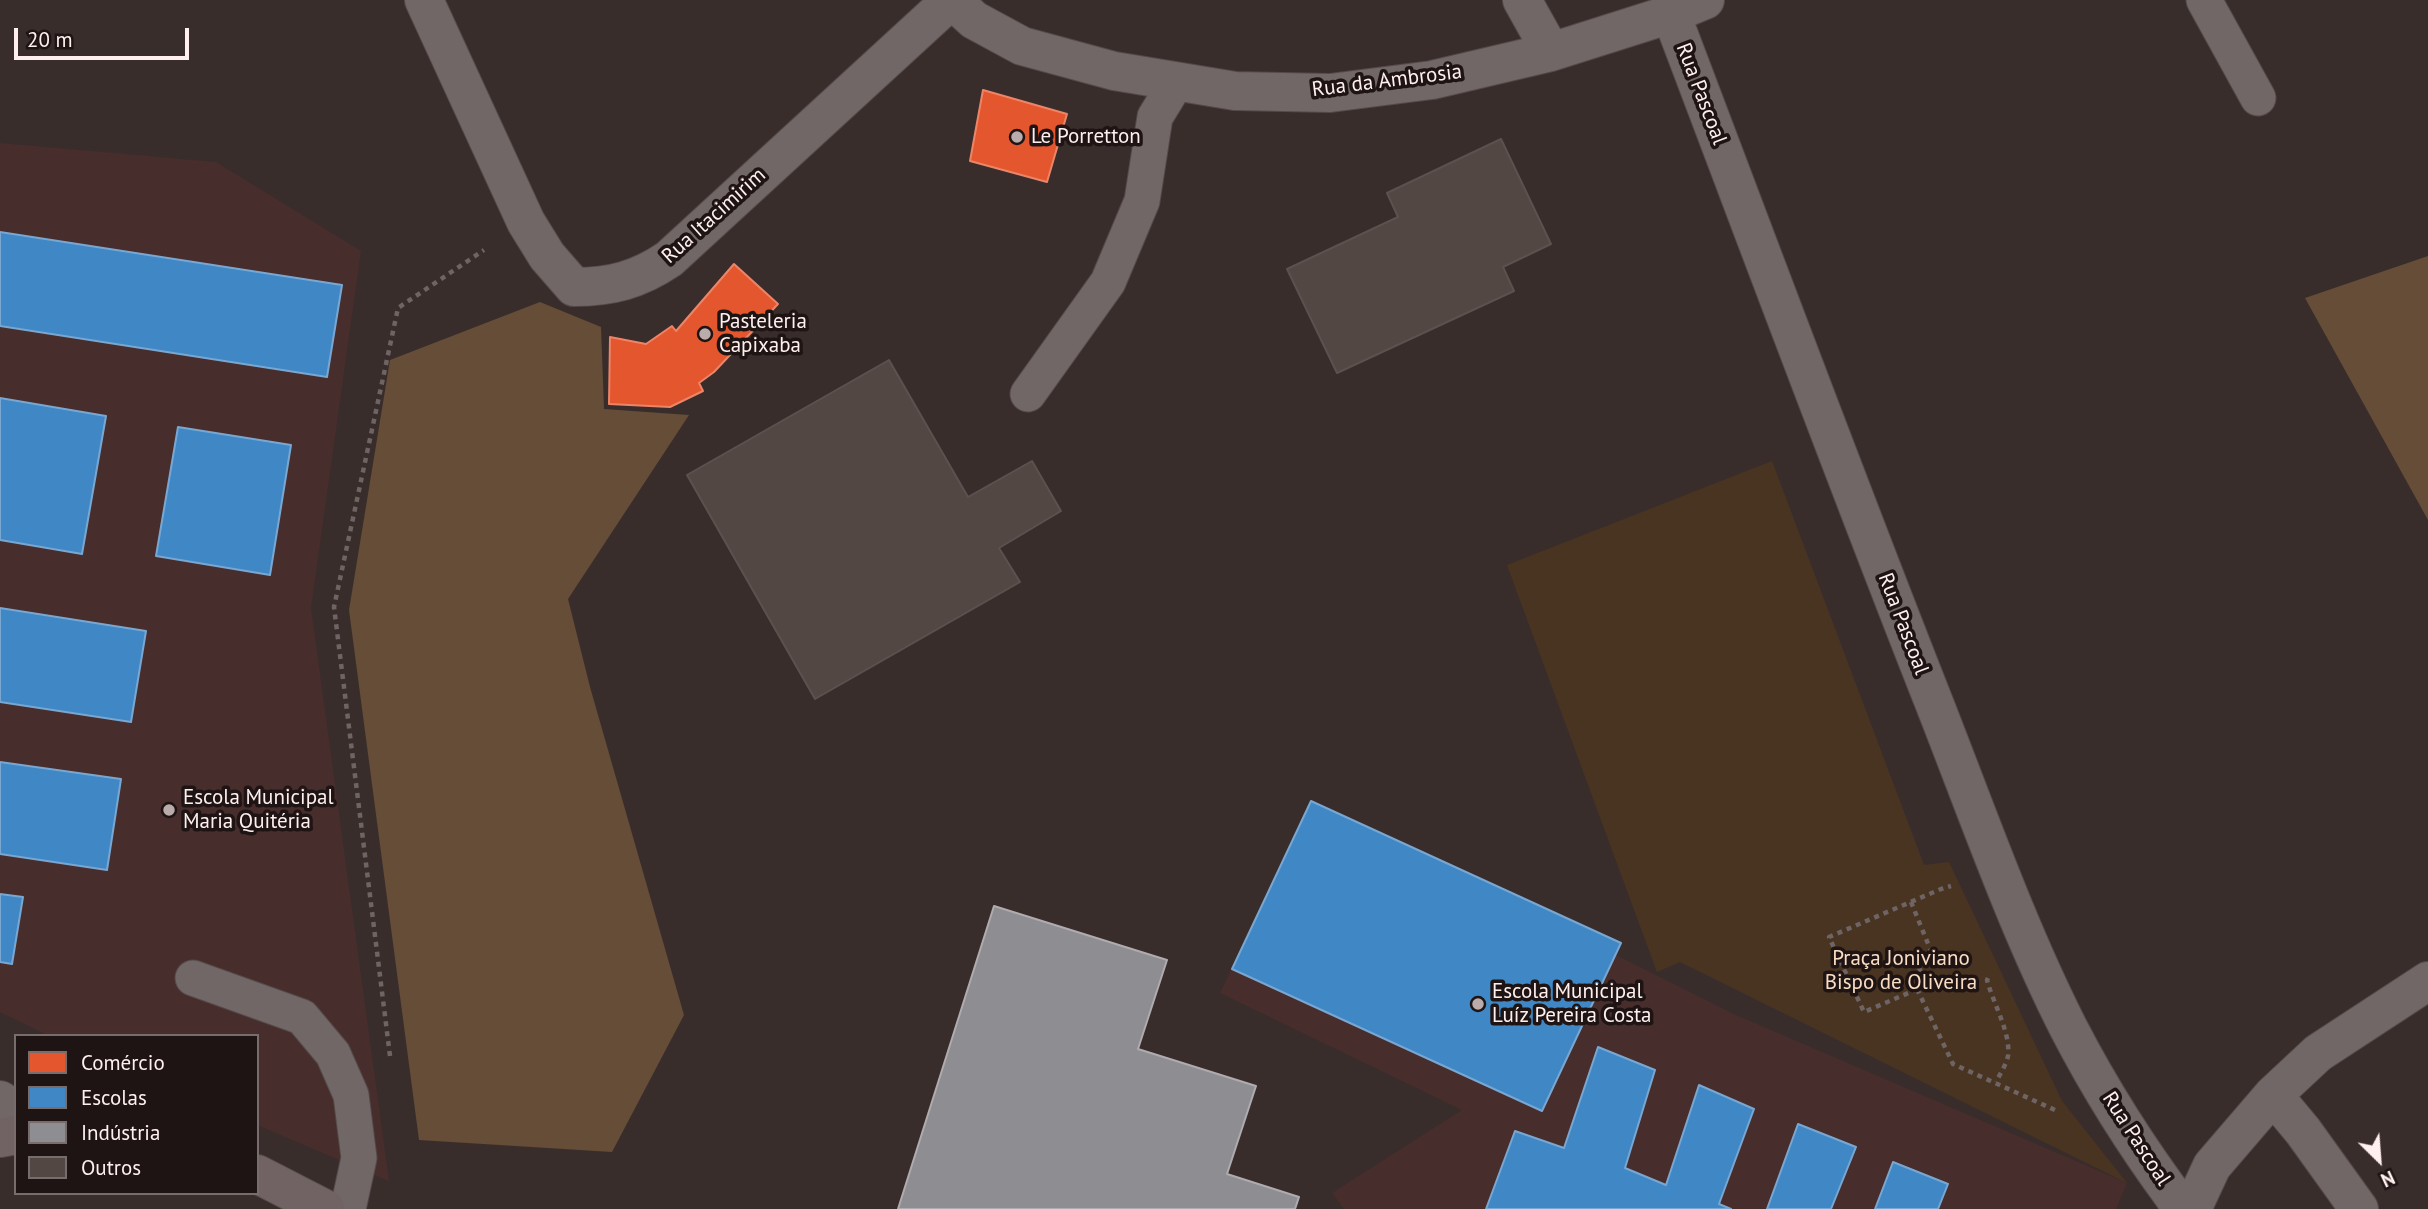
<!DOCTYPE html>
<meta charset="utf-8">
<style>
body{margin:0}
#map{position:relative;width:2428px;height:1209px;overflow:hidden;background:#392d2c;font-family:"PT Sans",sans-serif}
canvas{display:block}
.legend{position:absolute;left:14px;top:1034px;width:245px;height:161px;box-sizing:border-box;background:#1e1414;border:2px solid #786c6c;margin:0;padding:9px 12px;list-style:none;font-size:21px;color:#fff0ef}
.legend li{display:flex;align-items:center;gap:14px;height:35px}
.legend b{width:35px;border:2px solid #786c6c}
.north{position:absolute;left:2344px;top:1125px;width:70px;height:70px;-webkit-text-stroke:5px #1e1414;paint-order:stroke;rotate:155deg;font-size:19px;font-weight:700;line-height:28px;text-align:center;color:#fff0ef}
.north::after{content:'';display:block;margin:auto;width:24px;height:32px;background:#fff0ef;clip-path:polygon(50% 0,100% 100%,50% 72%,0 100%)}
.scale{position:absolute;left:14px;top:28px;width:175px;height:32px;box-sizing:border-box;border:4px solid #fff0ef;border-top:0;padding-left:9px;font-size:21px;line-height:24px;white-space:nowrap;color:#fff0ef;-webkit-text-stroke:5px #1e1414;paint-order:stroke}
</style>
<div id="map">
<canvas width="2428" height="1209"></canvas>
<ul class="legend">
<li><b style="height:19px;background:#e4572e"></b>Comércio</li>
<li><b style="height:19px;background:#3f88c5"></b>Escolas</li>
<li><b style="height:19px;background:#8d8d92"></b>Indústria</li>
<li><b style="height:19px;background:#534744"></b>Outros</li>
</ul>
<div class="north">N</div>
<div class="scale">20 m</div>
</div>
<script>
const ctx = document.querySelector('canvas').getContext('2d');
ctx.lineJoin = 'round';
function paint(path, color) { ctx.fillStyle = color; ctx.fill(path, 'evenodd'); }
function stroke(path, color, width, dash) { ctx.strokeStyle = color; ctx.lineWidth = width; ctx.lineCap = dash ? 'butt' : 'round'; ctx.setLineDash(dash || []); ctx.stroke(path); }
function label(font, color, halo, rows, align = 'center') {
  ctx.font = font + ' "PT Sans",sans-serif'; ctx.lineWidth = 7; ctx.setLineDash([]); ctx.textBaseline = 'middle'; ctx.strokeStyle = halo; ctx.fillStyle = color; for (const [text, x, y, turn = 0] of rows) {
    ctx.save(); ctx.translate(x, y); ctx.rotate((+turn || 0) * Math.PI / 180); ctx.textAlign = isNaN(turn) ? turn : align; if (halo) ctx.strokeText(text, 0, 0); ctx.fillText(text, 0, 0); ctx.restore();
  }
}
const built = new Path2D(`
 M 0,143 L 216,162 L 361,251 L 311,608 L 389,1181 L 257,1125 L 257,1036 L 49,1036 L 0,1012 Z
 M 1311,801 L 1621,943 L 1616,955 L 1736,1015 L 2127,1183 L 2116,1209 L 1344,1209 L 1332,1193 L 1462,1110 L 1220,993 Z`);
const green = new Path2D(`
 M 1772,461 L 1924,865 L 1949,862 L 2062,1101 L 2127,1183 L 1680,962 L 1657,972 L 1507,565 Z`);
const forest = new Path2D(`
 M 2428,256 L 2428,520 L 2305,298 Z
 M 540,302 L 601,327 L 604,409 L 689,415 L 568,599 L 590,687 L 684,1015 L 612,1152 L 419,1140 L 349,610 L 390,360 Z`);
const shops = new Path2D(`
 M 983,90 L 1067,114 L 1047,182 L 970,161 Z
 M 734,264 L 778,304 L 714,372 L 699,383 L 703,391 L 670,407 L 609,404 L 610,337 L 646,344 L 672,326 L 676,331 Z`);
const schools = new Path2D(`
 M 0,232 L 342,285 L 327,377 L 0,326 Z
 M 0,398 L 106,416 L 82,554 L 0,540 Z
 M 178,427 L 291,445 L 270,575 L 156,556 Z
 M 0,608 L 146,631 L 131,722 L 0,702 Z
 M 0,762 L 121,779 L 107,870 L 0,854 Z
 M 1311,801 L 1621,943 L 1542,1111 L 1232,969 Z
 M 0,894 L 23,897 L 12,964 L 0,962 Z
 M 1598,1047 L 1655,1070 L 1625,1168 L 1666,1185 L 1699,1085 L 1754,1109 L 1719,1204 L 1731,1209 L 1486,1209 L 1515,1131 L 1564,1148 Z
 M 1798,1124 L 1856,1147 L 1831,1209 L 1767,1209 Z
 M 1893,1162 L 1948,1184 L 1938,1209 L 1875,1209 Z`);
const industry = new Path2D(`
 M 994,906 L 1167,960 L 1138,1049 L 1256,1086 L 1227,1174 L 1299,1197 L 1295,1209 L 898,1209 Z`);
const building = new Path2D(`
 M 1501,139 L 1551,244 L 1503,267 L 1514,291 L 1337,373 L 1287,269 L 1398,217 L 1387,193 Z
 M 889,360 L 968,497 L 1032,461 L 1061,511 L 999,548 L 1020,582 L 815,699 L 687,475 Z`);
const path = new Path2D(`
 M 1911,902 L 1931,951 L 1915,959 L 1927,985 L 1864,1012 L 1829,937 L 1941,889 L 1951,886
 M 1988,978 L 1987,980 C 1993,1003 2011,1033 2008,1056 C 2006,1065 2000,1074 1996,1082
 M 1917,989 L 1953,1064 L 2055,1110
 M 390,1056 L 334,607 L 398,308 L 484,250`);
const lane = new Path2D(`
 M 2204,0 L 2258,98
 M 1028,394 L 1108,282 L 1142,201 L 1155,117 L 1177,81
 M 193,978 L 302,1017 L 333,1054 L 351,1095 L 359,1158 L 348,1209`);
const street = new Path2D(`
 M 424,0 L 526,222 L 547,256 L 574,287 C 611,287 638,280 669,259 L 951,0
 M 952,0 L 974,20 L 1022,46 L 1114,71 L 1235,91 L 1330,93 L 1432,80 L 1551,52 L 1671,14 L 1705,0
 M 1522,0 L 1551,52
 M 1671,14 C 1758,243 1843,472 1933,700 C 1976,809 2015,922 2068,1027 C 2101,1091 2140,1152 2183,1209
 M 2273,1095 L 2303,1131 L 2359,1209
 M 2192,1209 L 2212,1166 L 2273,1095 L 2318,1053 L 2428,981`);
const secondary = new Path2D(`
 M 0,1100 L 16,1111`);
const primary = new Path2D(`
 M 0,1138 L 16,1135
 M 257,1174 L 325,1209`);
const markers = [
 [1017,137,7,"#baacab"],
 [705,334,7,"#baacab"],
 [169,810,7,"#baacab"],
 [1478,1004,7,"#baacab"]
];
const streetNames = [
 ["Rua da Ambrosia",1387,81,-7],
 ["Rua Pascoal",1701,94,69],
 ["Rua Itacimirim",714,216,-42],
 ["Rua Pascoal",1903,624,69],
 ["Rua Pascoal",2136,1139,57]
];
const poiNames = [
 ["Le Porretton",1031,137],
 ["Pasteleria",719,322],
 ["Capixaba",719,346],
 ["Escola Municipal",183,798],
 ["Maria Quitéria",183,822],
 ["Escola Municipal",1492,992],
 ["Luíz Pereira Costa",1492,1016]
];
const parkNames = [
 ["Praça Joniviano",1901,959],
 ["Bispo de Oliveira",1901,983]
];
paint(built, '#472d2b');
paint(green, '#493422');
paint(forest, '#654d38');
paint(shops, '#e4572e');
stroke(shops, '#ec8568', 2);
paint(schools, '#3f88c5');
stroke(schools, '#79a7d2', 2);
paint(industry, '#8d8d92');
stroke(industry, '#afabae', 2);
paint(building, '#534744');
stroke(building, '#5b514f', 2);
stroke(lane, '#554a49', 37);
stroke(street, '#554a49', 40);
stroke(secondary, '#554a49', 40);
stroke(primary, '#554a49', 40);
stroke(path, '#6e6463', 4.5, [5, 5]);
stroke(lane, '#706766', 35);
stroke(street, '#706766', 38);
stroke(secondary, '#706766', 38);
stroke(primary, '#716363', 38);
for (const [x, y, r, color] of markers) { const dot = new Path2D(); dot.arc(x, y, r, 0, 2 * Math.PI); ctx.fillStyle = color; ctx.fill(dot); stroke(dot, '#1e1414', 2.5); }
label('21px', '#fff0ef', '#1e1414', streetNames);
label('21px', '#fff0ef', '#1e1414', poiNames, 'left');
label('21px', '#fbddc3', '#1e1414', parkNames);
</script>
